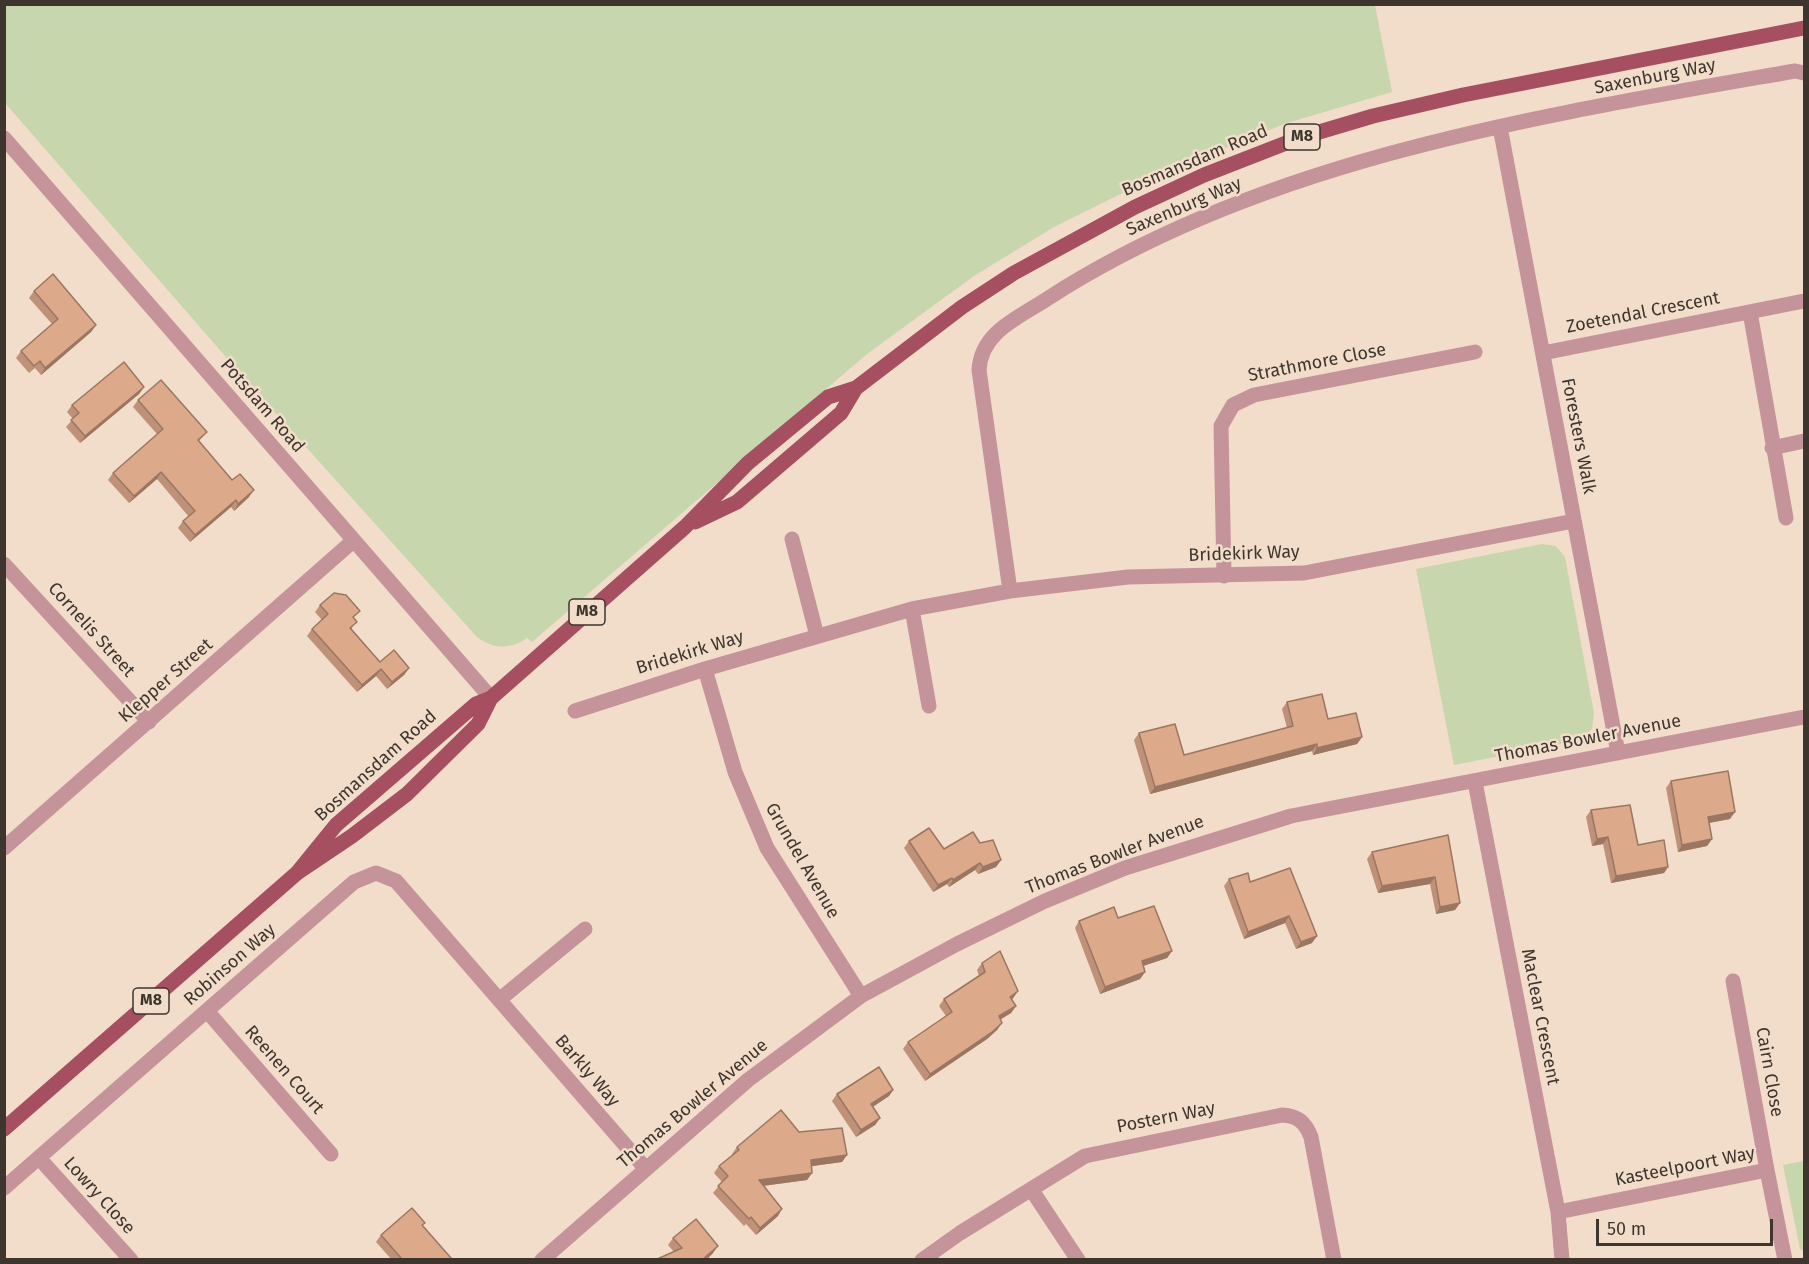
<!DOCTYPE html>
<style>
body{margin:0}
#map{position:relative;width:1809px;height:1264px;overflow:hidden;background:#f2ddca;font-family:"Fira Sans",sans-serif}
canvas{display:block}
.frame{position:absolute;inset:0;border:6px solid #3e362e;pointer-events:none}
.scale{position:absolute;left:1596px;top:1219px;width:177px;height:27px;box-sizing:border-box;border:3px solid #3e362e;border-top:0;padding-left:8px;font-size:18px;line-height:21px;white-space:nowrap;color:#3e362e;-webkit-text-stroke:4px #f2ddca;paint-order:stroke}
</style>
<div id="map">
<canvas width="1809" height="1264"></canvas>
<div class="frame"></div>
<div class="scale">50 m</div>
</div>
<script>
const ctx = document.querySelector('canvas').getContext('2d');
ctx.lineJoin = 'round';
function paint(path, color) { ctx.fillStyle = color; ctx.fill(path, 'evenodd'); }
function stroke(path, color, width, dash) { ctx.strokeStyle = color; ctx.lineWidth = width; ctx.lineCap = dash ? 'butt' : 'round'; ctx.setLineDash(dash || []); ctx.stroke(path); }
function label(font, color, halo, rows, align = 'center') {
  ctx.font = font + ' "Fira Sans",sans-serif'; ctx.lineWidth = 5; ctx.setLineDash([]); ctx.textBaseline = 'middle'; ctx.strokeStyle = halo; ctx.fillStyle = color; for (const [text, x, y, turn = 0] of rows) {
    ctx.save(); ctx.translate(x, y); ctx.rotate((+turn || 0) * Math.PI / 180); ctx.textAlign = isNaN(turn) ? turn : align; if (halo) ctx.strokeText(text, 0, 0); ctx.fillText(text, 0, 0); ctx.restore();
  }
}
const green = new Path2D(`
 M 4,5 L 1375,5 L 1392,92 L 1287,123 L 1159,175 L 1054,227 L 974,276 L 867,354 L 532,642 L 527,638 C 510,650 493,649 477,637 L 252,387 L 5,103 Z
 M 1542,544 L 1556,546 L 1565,557 L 1594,713 L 1592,729 L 1582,740 L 1454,765 L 1416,569 Z
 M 1804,1161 L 1804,1251 L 1800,1249 L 1783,1165 Z`);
const minor = new Path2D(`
 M 1500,127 L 1618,753
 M 4,138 L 491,698
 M 1750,312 L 1786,518
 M 1543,353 L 1804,301
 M 1772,448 L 1804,441
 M 792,539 L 817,636
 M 4,564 L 149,722
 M 1224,576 L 1221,426 L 1233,405 L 1254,395 L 1475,352
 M 1010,591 L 979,370 C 981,332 1018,318 1047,299 C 1264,158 1544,115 1795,71 L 1804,73
 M 912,609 L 929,706
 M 705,669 L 735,772 L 767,848 L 861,996
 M 575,711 L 705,669 L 912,609 L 1010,591 L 1128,577 L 1304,573 L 1574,521
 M 1475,782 L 1558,1212 L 1562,1260
 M 4,848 L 353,541
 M 1733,981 L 1767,1170
 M 499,1000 L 585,929
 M 207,1011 L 331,1154
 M 39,1158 L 131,1260
 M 4,1188 L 354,882 L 376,873 L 396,881 L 646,1169
 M 1031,1189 L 1078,1260
 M 1558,1212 L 1767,1170 L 1785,1260
 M 542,1260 L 748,1080 L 861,996 L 957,944 L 1045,901 L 1125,868 L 1291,816 L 1804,717
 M 922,1260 L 960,1233 L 1085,1156 L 1282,1115 C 1298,1116 1305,1122 1311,1137 L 1334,1260`);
const primary = new Path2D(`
 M 695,522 L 737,502 L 841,413 L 856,388
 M 297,873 L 336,825 L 476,704 L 491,698 L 685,527 L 748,463 L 828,397 L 856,388 L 962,307 L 1014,273 L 1135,207 L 1204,175 L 1299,138 L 1373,116 L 1463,95 L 1804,28
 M 4,1129 L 297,873 L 352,836 L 407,794 L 478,724 L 491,698`);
const wall = new Path2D(`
 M 34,291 L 96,325 L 91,332 L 41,375 L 35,368 L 29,373 L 16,358 L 21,351 L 52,324 L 29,298 Z
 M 144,387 L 139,394 L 80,443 L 66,427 L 73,419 L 67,412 L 72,405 Z
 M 138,400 L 207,432 L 199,441 L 232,480 L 249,497 L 234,511 L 231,507 L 190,542 L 178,528 L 183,521 L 189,517 L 157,479 L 129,503 L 108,480 L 113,473 L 157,434 L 133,407 Z
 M 320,605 L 354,619 L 352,629 L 380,662 L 409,668 L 404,675 L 387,689 L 376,676 L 357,692 L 307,636 L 312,629 L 322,620 L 315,612 Z
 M 1287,702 L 1328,719 L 1362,737 L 1357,744 L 1313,755 L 1312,751 L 1150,794 L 1134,740 L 1139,733 L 1184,755 L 1287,728 L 1282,709 Z
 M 1671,781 L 1730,819 L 1709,823 L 1712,839 L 1707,846 L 1678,852 L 1666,788 Z
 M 1591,810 L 1668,867 L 1664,873 L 1611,883 L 1603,844 L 1592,846 L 1586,817 Z
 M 1448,835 L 1460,903 L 1455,910 L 1436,914 L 1430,884 L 1378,893 L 1367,859 L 1372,852 Z
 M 909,841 L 944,849 L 980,843 L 1001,860 L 996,867 L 978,874 L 975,870 L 949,887 L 947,884 L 933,892 L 904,848 Z
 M 1290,868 L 1312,943 L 1296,949 L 1285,923 L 1244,939 L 1224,886 L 1229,879 L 1250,882 Z
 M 1118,918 L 1172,951 L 1167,958 L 1143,966 L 1145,972 L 1140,979 L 1100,994 L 1075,928 L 1079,921 Z
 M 982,963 L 1018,991 L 1012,1000 L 1016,1006 L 1011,1013 L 1000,1020 L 997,1030 L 987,1039 L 925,1081 L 903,1049 L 908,1042 L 946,1016 L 939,1006 L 944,999 L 979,976 L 977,970 Z
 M 893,1090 L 889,1096 L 873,1107 L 880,1118 L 875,1125 L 856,1137 L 832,1101 L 837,1094 Z
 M 799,1132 L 847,1155 L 842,1162 L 811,1166 L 812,1173 L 807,1180 L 763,1186 L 778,1216 L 756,1235 L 746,1224 L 744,1226 L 713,1193 L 722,1182 L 714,1173 L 719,1166 L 732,1155 L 732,1154 L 737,1147 Z
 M 423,1226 L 450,1260 L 392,1260 L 376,1242 L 381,1235 Z
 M 673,1238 L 713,1253 L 706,1260 L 655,1260 L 674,1252 L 668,1245 Z`);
const shadedWall = new Path2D(`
 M 96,325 L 91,332 L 41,375 L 45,368 Z
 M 144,387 L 139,394 L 80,443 L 85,436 Z
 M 161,472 L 157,479 L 129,503 L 134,496 Z
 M 254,490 L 249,497 L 234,511 L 238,504 Z
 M 236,500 L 231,507 L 190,542 L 195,535 Z
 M 409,668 L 404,675 L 387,689 L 392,682 Z
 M 381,669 L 376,676 L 357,692 L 362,685 Z
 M 1362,737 L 1357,744 L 1313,755 L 1317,748 Z
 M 1317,744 L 1312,751 L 1150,794 L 1155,787 Z
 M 1735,812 L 1730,819 L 1703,824 L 1708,817 Z
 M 1608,837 L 1603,844 L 1592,846 L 1597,839 Z
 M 1712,839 L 1707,846 L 1678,852 L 1682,845 Z
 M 1001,860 L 996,867 L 978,874 L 983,867 Z
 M 980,863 L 975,870 L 949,887 L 953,880 Z
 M 1668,867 L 1664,873 L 1611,883 L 1616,876 Z
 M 1435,877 L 1430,884 L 1378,893 L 1382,886 Z
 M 952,878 L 947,884 L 933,892 L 938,885 Z
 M 1460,903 L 1455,910 L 1436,914 L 1440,907 Z
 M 1289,916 L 1285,923 L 1244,939 L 1248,932 Z
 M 1317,936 L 1312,943 L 1296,949 L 1301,942 Z
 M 1172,951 L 1167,958 L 1137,968 L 1142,961 Z
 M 1145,972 L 1140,979 L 1100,994 L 1105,987 Z
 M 1018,991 L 1013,998 L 1005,1004 L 1010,997 Z
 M 1016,1006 L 1011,1013 L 994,1023 L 999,1016 Z
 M 1002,1023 L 997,1030 L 987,1039 L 925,1081 L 930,1074 Z
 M 893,1090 L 889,1096 L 866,1111 L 871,1104 Z
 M 880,1118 L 875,1125 L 856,1137 L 861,1130 Z
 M 847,1155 L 842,1162 L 806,1167 L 811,1160 Z
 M 812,1173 L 807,1180 L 754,1187 L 759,1180 Z
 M 782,1209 L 778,1216 L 756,1235 L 760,1228 Z
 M 718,1246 L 713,1253 L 706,1260 L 702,1260 Z`);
const building = new Path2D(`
 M 53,274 L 96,325 L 45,368 L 40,361 L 34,366 L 21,351 L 58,319 L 34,291 Z
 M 124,362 L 144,387 L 85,436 L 71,420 L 79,413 L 72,405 Z
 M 161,380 L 207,432 L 198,440 L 232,480 L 240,474 L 254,490 L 238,504 L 236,500 L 195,535 L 183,521 L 195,511 L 161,472 L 134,496 L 113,473 L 163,429 L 138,400 Z
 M 334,593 L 346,595 L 360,611 L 353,617 L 357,622 L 350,628 L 380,662 L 394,650 L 409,668 L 392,682 L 381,669 L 362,685 L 312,629 L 328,614 L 320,605 Z
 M 1322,694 L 1328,719 L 1356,713 L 1362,737 L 1317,748 L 1317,744 L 1155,787 L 1139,733 L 1175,724 L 1184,755 L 1293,726 L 1287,702 Z
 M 1728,771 L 1735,812 L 1708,817 L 1712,839 L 1682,845 L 1671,781 Z
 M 1630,805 L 1638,845 L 1664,840 L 1668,867 L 1616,876 L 1608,837 L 1597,839 L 1591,810 Z
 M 929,828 L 944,849 L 973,832 L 980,843 L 993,840 L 1001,860 L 983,867 L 980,863 L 953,880 L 952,878 L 938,885 L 909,841 Z
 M 1448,835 L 1460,903 L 1440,907 L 1435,877 L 1382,886 L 1372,852 Z
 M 1290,868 L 1317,936 L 1301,942 L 1289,916 L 1248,932 L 1229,879 L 1248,873 L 1250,882 Z
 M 1154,906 L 1172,951 L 1142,961 L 1145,972 L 1105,987 L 1079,921 L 1114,907 L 1118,918 Z
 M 1000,951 L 1018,991 L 1010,997 L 1016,1006 L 999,1016 L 1002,1023 L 992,1032 L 930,1074 L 908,1042 L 952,1012 L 944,999 L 985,972 L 982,963 Z
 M 879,1067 L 893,1090 L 871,1104 L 880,1118 L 861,1130 L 837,1094 Z
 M 781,1110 L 799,1132 L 842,1128 L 847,1155 L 811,1160 L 812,1173 L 759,1180 L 782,1209 L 760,1228 L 751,1217 L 749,1219 L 718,1186 L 728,1176 L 719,1166 L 739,1150 L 737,1147 Z
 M 412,1208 L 425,1223 L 422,1225 L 451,1258 L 449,1260 L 400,1260 L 401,1258 L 381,1235 Z
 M 696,1219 L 718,1246 L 702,1260 L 655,1260 L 682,1248 L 673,1238 Z`);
const shields = [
 [1302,137,36],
 [587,612,36],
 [151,1001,36]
];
const shieldNames = [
 ["M8",1302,137],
 ["M8",587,612],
 ["M8",151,1001]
];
const streetNames = [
 ["Saxenburg Way",1655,77,-11],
 ["Bosmansdam Road",1195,161,-23],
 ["Saxenburg Way",1184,207,-23],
 ["Zoetendal Crescent",1643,313,-11],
 ["Strathmore Close",1317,363,-11],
 ["Potsdam Road",262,406,49],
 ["Foresters Walk",1578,436,79],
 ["Bridekirk Way",1244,554,-2],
 ["Cornelis Street",91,630,48],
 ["Bridekirk Way",690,653,-17],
 ["Klepper Street",166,681,-41],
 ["Thomas Bowler Avenue",1588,739,-11],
 ["Bosmansdam Road",376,766,-42],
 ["Thomas Bowler Avenue",1115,855,-21],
 ["Grundel Avenue",802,861,60],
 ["Robinson Way",230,965,-41],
 ["Maclear Crescent",1540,1017,79],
 ["Reenen Court",284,1070,49],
 ["Barkly Way",587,1071,49],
 ["Cairn Close",1769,1072,80],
 ["Thomas Bowler Avenue",693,1104,-40],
 ["Postern Way",1166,1118,-11],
 ["Kasteelpoort Way",1685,1167,-11],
 ["Lowry Close",99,1196,48]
];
paint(green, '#c7d6ac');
stroke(minor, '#c5939a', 15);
stroke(primary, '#a54f60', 15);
paint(wall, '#be9178');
paint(shadedWall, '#9b7661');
paint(building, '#dda98b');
stroke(building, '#9b7661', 1.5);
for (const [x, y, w] of shields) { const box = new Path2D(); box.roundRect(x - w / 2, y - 13, w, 26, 4.5); ctx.fillStyle = '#f2ddca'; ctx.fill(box); stroke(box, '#3e362e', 1.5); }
label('bold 16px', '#3e362e', null, shieldNames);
label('18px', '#3e362e', '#f2ddca', streetNames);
</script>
